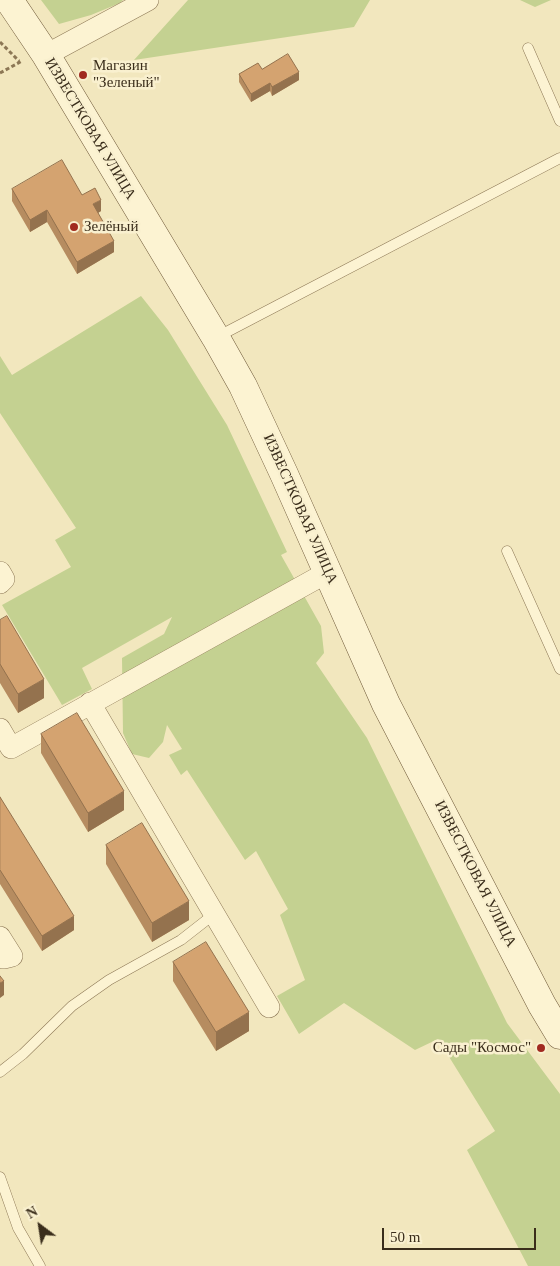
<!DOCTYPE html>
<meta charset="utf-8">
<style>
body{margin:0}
#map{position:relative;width:560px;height:1266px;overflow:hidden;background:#f2e7be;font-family:"Times New Roman",serif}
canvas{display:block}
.north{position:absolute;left:15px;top:1201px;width:50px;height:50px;-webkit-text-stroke:4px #f9f0cf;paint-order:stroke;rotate:329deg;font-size:14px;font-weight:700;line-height:20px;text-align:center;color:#3a2d1b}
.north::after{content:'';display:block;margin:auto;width:18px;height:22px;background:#3a2d1b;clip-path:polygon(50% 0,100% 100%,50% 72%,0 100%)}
.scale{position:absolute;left:382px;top:1228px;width:154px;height:22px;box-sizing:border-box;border:2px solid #3a2d1b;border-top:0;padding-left:6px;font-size:15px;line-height:18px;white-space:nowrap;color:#3a2d1b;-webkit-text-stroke:4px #f9f0cf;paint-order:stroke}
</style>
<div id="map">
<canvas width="560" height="1266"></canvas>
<div class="north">N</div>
<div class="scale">50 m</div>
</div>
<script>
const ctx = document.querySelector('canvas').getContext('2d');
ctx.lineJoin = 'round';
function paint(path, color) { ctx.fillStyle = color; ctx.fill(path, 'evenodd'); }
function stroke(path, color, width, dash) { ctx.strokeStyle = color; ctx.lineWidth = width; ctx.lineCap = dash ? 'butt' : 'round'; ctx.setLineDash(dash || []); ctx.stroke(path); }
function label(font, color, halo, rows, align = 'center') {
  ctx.font = font + ' "Times New Roman",serif'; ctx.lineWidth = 5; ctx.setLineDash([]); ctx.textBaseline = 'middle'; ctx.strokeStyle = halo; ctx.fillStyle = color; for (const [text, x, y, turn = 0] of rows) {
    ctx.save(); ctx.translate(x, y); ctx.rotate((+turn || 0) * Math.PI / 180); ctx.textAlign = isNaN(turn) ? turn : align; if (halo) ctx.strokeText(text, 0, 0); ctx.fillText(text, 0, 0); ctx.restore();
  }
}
const green = new Path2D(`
 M 41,0 L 123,0 L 120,3 L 91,15 L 59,24 Z
 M 188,0 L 370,0 L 354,27 L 134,60 Z
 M 520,0 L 551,0 L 535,7 Z
 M 141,296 L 168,330 L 227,425 L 287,552 L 281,555 L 321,626 L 324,653 L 316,663 L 367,738 L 507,1023 L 560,1094 L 560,1266 L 528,1266 L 467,1150 L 495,1131 L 438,1039 L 415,1050 L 344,1003 L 299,1034 L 277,996 L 305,980 L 280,915 L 288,909 L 256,851 L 245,860 L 187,770 L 181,775 L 169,755 L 182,749 L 167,725 L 163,742 L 149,758 L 132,754 L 123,733 L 122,658 L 164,634 L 172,617 L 82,668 L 92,689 L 62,705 L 2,605 L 71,567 L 55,540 L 76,528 L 0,413 L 0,356 L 12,375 Z`);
const path = new Path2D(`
 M 0,42 L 19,61
 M 0,73 L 22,61`);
const service = new Path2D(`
 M 528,48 L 560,121
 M 217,337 L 560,158
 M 507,551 L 560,669
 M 0,1072 L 23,1054 L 72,1006 L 109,980 L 181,940 L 213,915
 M 0,1177 L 18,1228 L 40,1266`);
const minor = new Path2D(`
 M 46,55 L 148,0
 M 0,572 L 4,579 L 0,583
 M 90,703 L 269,1007
 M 0,729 L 11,748 L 328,572
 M 0,937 L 12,956 L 4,958 L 0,952`);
const secondary = new Path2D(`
 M 9,0 L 46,55 L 216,338 L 243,386 L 284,474 L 386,704 L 542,1005 L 560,1035`);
const wall = new Path2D(`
 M 262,69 L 299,80 L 272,96 L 270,91 L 251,102 L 239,82 L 239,74 Z
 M 12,189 L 82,195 L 101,211 L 98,213 L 114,252 L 77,274 L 47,222 L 30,232 L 12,201 Z
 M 0,620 L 44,698 L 18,713 L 0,683 Z
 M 41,734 L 124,810 L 88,832 L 41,753 Z
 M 0,797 L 74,930 L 42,951 L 0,884 Z
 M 106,845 L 189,920 L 152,942 L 106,864 Z
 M 173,962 L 249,1031 L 216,1051 L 173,981 Z`);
const shadedWall = new Path2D(`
 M 299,72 L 299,80 L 272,96 L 272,87 Z
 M 270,83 L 270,91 L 251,102 L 251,94 Z
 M 101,200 L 101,211 L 93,216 L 93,204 Z
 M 47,210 L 47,222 L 30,232 L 30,220 Z
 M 114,241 L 114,252 L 77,274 L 77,262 Z
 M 44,679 L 44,698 L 18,713 L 18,694 Z
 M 124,791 L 124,810 L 88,832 L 88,813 Z
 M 189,901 L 189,920 L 152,942 L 152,923 Z
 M 74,916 L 74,930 L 42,951 L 42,936 Z
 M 4,981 L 4,995 L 0,998 L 0,983 Z
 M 249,1012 L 249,1031 L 216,1051 L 216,1032 Z`);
const building = new Path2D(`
 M 288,54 L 299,72 L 272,87 L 270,83 L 251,94 L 239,74 L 258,63 L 262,69 Z
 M 62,160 L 82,195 L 95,188 L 101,200 L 93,204 L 114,241 L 77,262 L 47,210 L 30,220 L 12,189 Z
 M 7,616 L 44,679 L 18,694 L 0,664 L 0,620 Z
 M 77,713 L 124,791 L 88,813 L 41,734 Z
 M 0,797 L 74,916 L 42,936 L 0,870 Z
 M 142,823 L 189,901 L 152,923 L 106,845 Z
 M 206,942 L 249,1012 L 216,1032 L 173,962 Z
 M 0,976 L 4,981 L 0,983 Z`);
const markers = [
 [83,75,5,"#a12a1f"],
 [74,227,5,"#a12a1f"],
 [541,1048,5,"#a12a1f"]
];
const poiNames = [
 ["Магазин",93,66],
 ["\"Зеленый\"",93,83],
 ["Зелёный",84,227],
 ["Сады \"Космос\"",531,1048,"right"]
];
const streetNames = [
 ["ИЗВЕСТКОВАЯ УЛИЦА",90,129,59],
 ["ИЗВЕСТКОВАЯ УЛИЦА",300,509,66],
 ["ИЗВЕСТКОВАЯ УЛИЦА",475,874,63]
];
paint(green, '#c4d191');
stroke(service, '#8c7755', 11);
stroke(minor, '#8c7755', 22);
stroke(secondary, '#6e5838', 29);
stroke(path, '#8c7755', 3, [4, 2.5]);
stroke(service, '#fcf3d2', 10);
stroke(minor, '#fcf3d2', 21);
stroke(secondary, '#fcf3d2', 28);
paint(wall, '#b68c60');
paint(shadedWall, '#94724e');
paint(building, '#d4a370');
stroke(building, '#94724e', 1);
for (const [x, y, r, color] of markers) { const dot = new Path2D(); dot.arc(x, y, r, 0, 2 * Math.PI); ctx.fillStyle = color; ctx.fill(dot); stroke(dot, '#f9f0cf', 2); }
label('15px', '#3a2d1b', '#f9f0cf', poiNames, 'left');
label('15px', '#3a2d1b', '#f9f0cf', streetNames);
</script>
